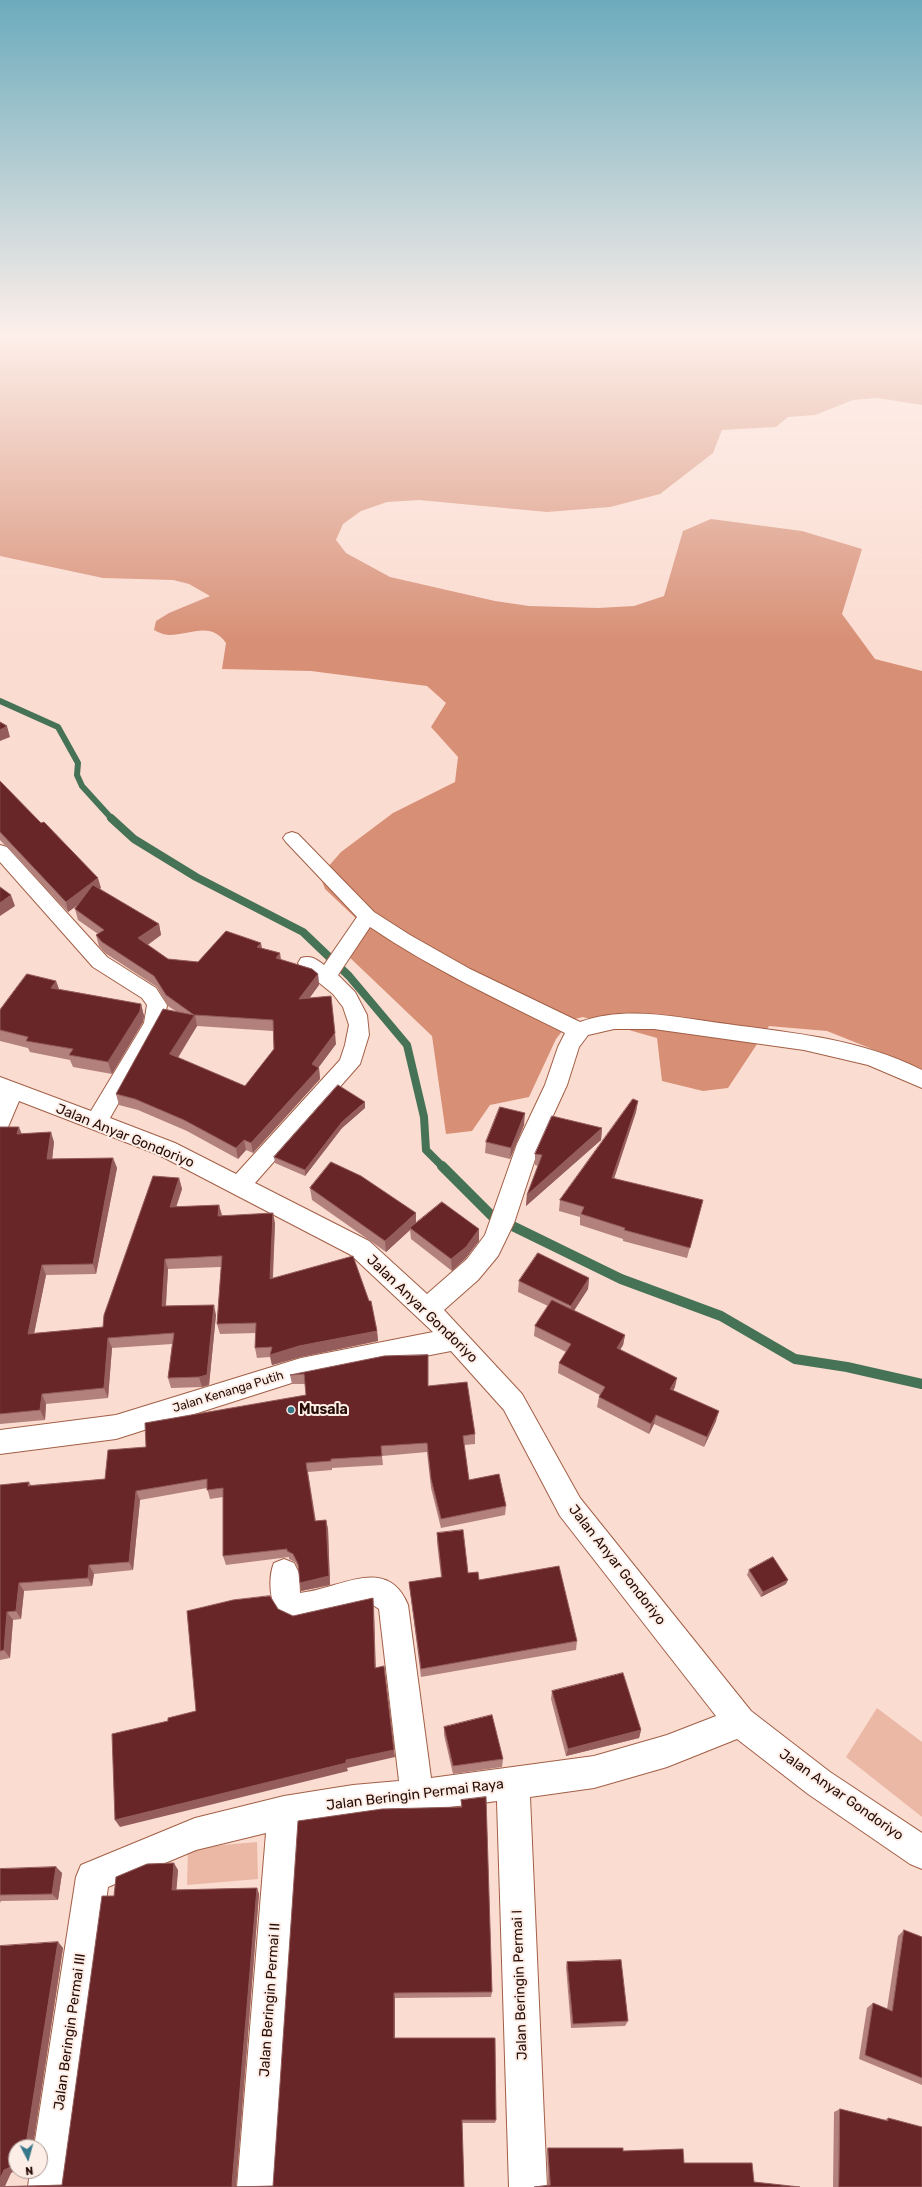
<!DOCTYPE html>
<style>
body{margin:0}
#map{position:relative;width:922px;height:2187px;overflow:hidden;background:#fbdcd1;font-family:Rubik,sans-serif}
canvas{display:block}
.north{position:absolute;left:8px;top:2139px;width:40px;height:40px;box-sizing:border-box;background:#fdede7;border:1px solid #a7938c;border-radius:50%;rotate:174deg;font-size:11px;font-weight:700;line-height:16px;text-align:center;color:#260c04}
.north::after{content:'';display:block;margin:auto;width:14px;height:18px;background:#36778a;clip-path:polygon(50% 0,100% 100%,50% 72%,0 100%)}
</style>
<div id="map">
<canvas width="922" height="2187"></canvas>
<div class="north">N</div>
</div>
<script>
const ctx = document.querySelector('canvas').getContext('2d');
ctx.lineJoin = 'round';
function paint(path, color) { ctx.fillStyle = color; ctx.fill(path, 'evenodd'); }
function stroke(path, color, width, dash) { ctx.strokeStyle = color; ctx.lineWidth = width; ctx.lineCap = dash ? 'butt' : 'round'; ctx.setLineDash(dash || []); ctx.stroke(path); }
function label(font, color, halo, rows, align = 'center') {
  ctx.font = font + ' Rubik,sans-serif'; ctx.lineWidth = 4; ctx.setLineDash([]); ctx.textBaseline = 'middle'; ctx.strokeStyle = halo; ctx.fillStyle = color; for (const [text, x, y, turn = 0] of rows) {
    ctx.save(); ctx.translate(x, y); ctx.rotate((+turn || 0) * Math.PI / 180); ctx.textAlign = isNaN(turn) ? turn : align; if (halo) ctx.strokeText(text, 0, 0); ctx.fillText(text, 0, 0); ctx.restore();
  }
}
const green = new Path2D(`
 M 877,1708 L 922,1742 L 922,1817 L 846,1757 Z
 M 257,1842 L 258,1879 L 187,1885 L 188,1848 Z`);
const forest = new Path2D(`
 M 0,337 L 922,337 L 922,405 L 878,398 L 853,400 L 815,415 L 788,417 L 776,427 L 722,430 L 713,453 L 660,494 L 610,507 L 547,512 L 419,500 L 387,502 L 361,511 L 343,524 L 336,540 L 346,553 L 390,577 L 495,601 L 529,606 L 598,608 L 634,606 L 664,596 L 683,531 L 711,519 L 802,531 L 862,549 L 842,614 L 875,659 L 922,671 L 922,1069 L 827,1031 L 769,1026 L 728,1088 L 703,1091 L 662,1081 L 657,1038 L 583,1017 L 571,1020 L 556,1039 L 529,1097 L 490,1105 L 472,1131 L 446,1134 L 432,1036 L 345,953 L 363,925 L 325,889 L 320,876 L 341,852 L 393,813 L 455,782 L 458,757 L 431,727 L 446,703 L 427,686 L 311,671 L 222,669 L 226,643 C 210,621 191,635 169,635 C 164,635 158,632 154,630 L 156,621 L 169,613 L 210,596 L 189,584 L 173,580 L 103,578 L 0,556 Z`);
const streamFar2 = new Path2D(`
 M 0,701 L 58,727 L 78,763 L 77,775 L 82,786 L 112,819`);
const streamFar1 = new Path2D(`
 M 111,818 L 134,839 L 196,877 L 303,932 L 349,976 L 407,1045 L 424,1117 L 426,1150 L 443,1167`);
const stream = new Path2D(`
 M 442,1166 L 492,1216 L 621,1279 L 721,1316 L 795,1359 L 847,1367 L 922,1384`);
const minor = new Path2D(`
 M 292,832 L 298,834 L 374,912 L 410,935 L 470,969 L 580,1022 C 627,1005 679,1018 727,1024 C 794,1033 861,1039 922,1070 L 922,1088 L 868,1065 L 804,1050 L 654,1029 L 614,1029 L 588,1035 L 579,1047 L 567,1085 L 540,1144 L 514,1223 L 498,1256 L 478,1280 L 444,1310 L 522,1394 L 580,1498 L 751,1711 L 830,1772 L 922,1833 L 922,1869 L 910,1864 L 808,1794 L 737,1739 L 667,1767 L 594,1788 L 530,1797 L 547,2187 L 509,2187 L 497,1801 C 431,1810 365,1815 299,1826 L 275,2187 L 237,2187 L 266,1833 L 196,1850 L 108,1887 L 66,2187 L 28,2187 L 30,2171 L 40,2171 L 40,2147 L 34,2147 L 76,1877 L 81,1865 L 195,1818 L 284,1796 L 353,1785 L 399,1781 L 379,1609 L 373,1605 L 295,1623 C 291,1622 284,1620 281,1617 C 269,1605 268,1577 274,1563 L 284,1559 L 294,1563 L 299,1573 L 300,1593 C 340,1589 387,1554 408,1605 L 431,1778 L 594,1756 L 667,1735 L 716,1716 L 560,1516 L 504,1410 L 451,1351 L 301,1380 L 116,1439 L 0,1454 L 0,1430 L 116,1415 L 301,1358 L 433,1332 L 351,1255 L 159,1155 L 19,1101 L 8,1127 L 0,1129 L 0,1077 L 91,1111 L 144,1023 L 147,1005 L 142,998 L 93,967 L 0,862 L 0,845 L 7,847 L 107,957 L 156,988 L 167,1005 L 164,1023 L 110,1118 L 175,1143 L 236,1174 L 340,1060 L 345,1045 L 349,1025 L 343,1007 L 333,994 L 301,968 L 298,963 L 301,958 C 311,955 316,959 324,965 L 357,917 L 286,842 L 283,838 L 286,834 ZM 370,927 C 432,969 499,1000 565,1033 L 558,1047 L 545,1085 L 517,1144 L 485,1235 L 467,1259 L 427,1294 L 369,1241 L 255,1183 L 360,1064 L 369,1035 L 367,1015 L 355,992 L 338,975 Z`);
const wall = new Path2D(`
 M 0,781 L 101,888 L 99,889 L 159,924 L 161,935 L 148,945 L 168,959 L 198,962 L 262,948 L 280,953 L 281,960 L 318,974 L 319,985 L 309,998 L 336,1044 L 318,1068 L 319,1068 L 320,1079 L 253,1153 L 246,1150 L 238,1159 L 187,1131 L 138,1110 L 119,1105 L 116,1094 L 177,1012 L 168,1006 L 157,987 L 105,953 L 99,946 L 96,935 L 98,934 L 78,920 L 75,909 L 78,905 L 68,912 L 0,840 ZM 197,1026 L 273,1031 L 274,1049 L 245,1086 L 178,1058 Z
 M 56,981 L 59,989 L 141,1004 L 144,1016 L 143,1022 L 112,1074 L 73,1067 L 70,1060 L 30,1052 L 28,1048 L 0,1041 L 0,1010 Z
 M 638,1101 L 636,1112 L 614,1178 L 700,1211 L 687,1258 L 623,1241 L 623,1239 L 580,1225 L 580,1217 L 559,1211 L 560,1200 Z
 M 365,1108 L 342,1128 L 305,1176 L 275,1163 L 274,1157 Z
 M 524,1125 L 510,1159 L 485,1153 L 486,1142 Z
 M 0,1127 L 21,1134 L 54,1142 L 52,1159 L 113,1158 L 117,1168 L 96,1274 L 46,1275 L 34,1333 L 103,1327 L 179,1178 L 182,1189 L 176,1206 L 221,1215 L 275,1223 L 273,1279 L 377,1331 L 378,1341 L 301,1357 L 272,1365 L 270,1357 L 257,1358 L 255,1348 L 256,1333 L 220,1334 L 217,1324 L 221,1267 L 168,1269 L 166,1306 L 216,1315 L 209,1385 L 202,1387 L 171,1388 L 168,1378 L 172,1344 L 112,1348 L 108,1398 L 46,1404 L 45,1420 L 0,1424 Z
 M 602,1128 L 601,1140 L 526,1206 L 527,1195 L 538,1166 L 535,1165 L 535,1154 Z
 M 310,1188 L 416,1223 L 479,1229 L 479,1241 L 466,1258 L 452,1271 L 411,1239 L 410,1230 L 386,1252 L 312,1200 Z
 M 589,1278 L 588,1289 L 574,1310 L 625,1335 L 623,1345 L 620,1350 L 675,1387 L 673,1391 L 716,1421 L 704,1447 L 654,1424 L 649,1434 L 597,1407 L 599,1397 L 600,1395 L 558,1373 L 559,1363 L 566,1352 L 534,1336 L 535,1326 L 548,1306 L 518,1292 L 519,1281 Z
 M 428,1355 L 428,1386 L 475,1434 L 475,1444 L 464,1445 L 469,1480 L 506,1506 L 505,1515 L 441,1528 L 431,1488 L 427,1452 L 382,1456 L 383,1465 L 332,1468 L 332,1470 L 308,1472 L 316,1521 L 326,1520 L 328,1529 L 330,1585 L 301,1591 L 300,1583 L 299,1569 L 295,1562 L 289,1559 L 289,1557 L 226,1565 L 223,1556 L 223,1497 L 210,1499 L 207,1488 L 140,1500 L 133,1570 L 94,1574 L 92,1586 L 24,1591 L 21,1619 L 13,1620 L 10,1658 L 0,1660 L 0,1485 L 29,1482 L 31,1485 L 105,1479 L 146,1447 L 306,1395 L 305,1384 L 292,1384 L 290,1375 Z
 M 437,1533 L 468,1573 L 577,1641 L 576,1650 L 421,1677 L 409,1582 L 441,1577 L 437,1542 Z
 M 749,1570 L 786,1584 L 761,1597 L 747,1575 Z
 M 552,1691 L 641,1730 L 639,1738 L 566,1756 L 551,1699 Z
 M 444,1727 L 503,1759 L 502,1767 L 453,1774 L 444,1735 Z
 M 486,1797 L 492,1992 L 491,1997 L 395,1998 L 395,2038 L 496,2120 L 495,2123 L 462,2123 L 464,2187 L 0,2187 L 58,1942 L 63,1948 L 33,2146 L 35,2147 L 16,2147 L 16,2170 L 11,2173 L 5,2186 L 62,2185 L 114,1896 L 178,1870 L 176,1890 L 257,1888 L 259,1894 L 236,2187 L 273,2186 L 461,1807 L 461,1800 Z
 M 56,1867 L 62,1873 L 58,1900 L 1,1901 L 0,1903 L 0,1869 Z
 M 904,1930 L 922,1937 L 922,2085 L 859,2059 L 867,2008 L 873,2003 L 887,2009 L 898,1936 Z
 M 567,1962 L 628,2021 L 625,2026 L 571,2028 L 566,1967 Z
 M 840,2109 L 885,2120 L 888,2118 L 922,2187 L 833,2187 L 834,2112 Z
 M 548,2148 L 623,2151 L 684,2163 L 752,2163 L 548,2185 L 547,2151 Z`);
const shadedWall = new Path2D(`
 M 7,726 L 10,737 L 0,741 L 0,730 Z
 M 98,878 L 101,888 L 68,912 L 66,902 Z
 M 11,895 L 15,906 L 0,916 L 0,903 Z
 M 159,924 L 161,935 L 141,949 L 138,938 Z
 M 261,943 L 263,954 L 257,947 Z
 M 280,953 L 281,964 L 276,958 Z
 M 318,974 L 319,985 L 301,1010 L 299,999 Z
 M 56,981 L 60,992 L 51,988 Z
 M 141,1004 L 144,1016 L 143,1022 L 112,1074 L 108,1062 Z
 M 195,1015 L 197,1026 L 173,1065 L 170,1054 Z
 M 335,1033 L 336,1044 L 313,1075 L 312,1064 Z
 M 319,1068 L 320,1079 L 253,1153 L 251,1143 Z
 M 638,1101 L 636,1112 L 611,1188 L 612,1178 Z
 M 365,1102 L 365,1108 L 342,1128 L 305,1176 L 305,1170 L 342,1122 Z
 M 525,1113 L 524,1125 L 510,1159 L 511,1148 Z
 M 19,1127 L 23,1137 L 17,1134 Z
 M 602,1128 L 601,1140 L 526,1206 L 527,1195 Z
 M 51,1132 L 54,1142 L 51,1170 L 47,1159 Z
 M 244,1140 L 246,1150 L 238,1159 L 236,1148 Z
 M 113,1158 L 117,1168 L 96,1274 L 93,1264 Z
 M 179,1178 L 182,1189 L 173,1217 L 170,1207 Z
 M 219,1205 L 222,1215 L 218,1216 Z
 M 273,1213 L 275,1223 L 272,1290 L 270,1279 Z
 M 416,1213 L 416,1225 L 410,1228 L 410,1230 L 386,1252 L 385,1241 Z
 M 479,1229 L 479,1241 L 466,1258 L 452,1271 L 451,1259 Z
 M 165,1259 L 168,1269 L 165,1317 L 162,1306 Z
 M 42,1265 L 46,1275 L 32,1344 L 28,1334 Z
 M 589,1278 L 588,1289 L 570,1317 L 571,1306 Z
 M 214,1305 L 216,1315 L 209,1385 L 202,1387 L 199,1377 Z
 M 377,1331 L 378,1341 L 301,1357 L 272,1365 L 270,1355 L 299,1346 Z
 M 625,1335 L 623,1345 L 615,1358 L 617,1348 Z
 M 108,1338 L 112,1348 L 108,1398 L 104,1388 Z
 M 677,1378 L 675,1387 L 668,1399 L 670,1389 Z
 M 42,1394 L 46,1404 L 45,1420 L 40,1410 Z
 M 719,1411 L 716,1421 L 704,1447 L 707,1437 Z
 M 656,1415 L 654,1424 L 649,1434 L 651,1424 Z
 M 136,1491 L 140,1500 L 133,1570 L 129,1562 Z
 M 326,1520 L 328,1529 L 330,1585 L 301,1591 L 300,1583 Z
 M 89,1565 L 94,1574 L 92,1586 L 88,1578 Z
 M 788,1580 L 786,1584 L 761,1597 L 763,1592 Z
 M 19,1583 L 24,1591 L 21,1619 L 16,1611 Z
 M 373,1598 L 374,1607 L 376,1676 L 375,1668 Z
 M 7,1612 L 13,1620 L 10,1658 L 4,1650 Z
 M 384,1666 L 395,1757 L 347,1768 L 348,1771 L 120,1827 L 115,1820 L 346,1760 Z
 M 641,1730 L 639,1738 L 566,1756 L 568,1749 Z
 M 174,1863 L 178,1870 L 176,1896 L 172,1890 Z
 M 56,1867 L 62,1873 L 58,1900 L 52,1894 Z
 M 257,1888 L 259,1894 L 236,2187 L 234,2187 L 232,2185 Z
 M 58,1942 L 63,1948 L 33,2146 L 35,2147 L 32,2147 L 26,2144 Z
 M 394,1993 L 395,1998 L 395,2042 L 394,2038 Z
 M 11,2167 L 16,2169 L 16,2170 L 11,2173 L 5,2186 L 0,2187 L 0,2179 L 4,2170 Z`);
const building = new Path2D(`
 M 0,722 L 7,726 L 0,730 Z
 M 0,781 L 41,823 L 44,822 L 98,878 L 66,902 L 0,832 Z
 M 93,885 L 159,924 L 138,938 L 168,959 L 198,962 L 226,931 L 261,943 L 257,947 L 280,953 L 276,958 L 312,969 L 318,974 L 299,999 L 331,996 L 335,1033 L 312,1064 L 319,1068 L 251,1143 L 244,1140 L 236,1148 L 184,1120 L 135,1099 L 116,1094 L 163,1009 L 194,1015 L 166,995 L 154,976 L 102,942 L 96,935 L 104,930 L 75,909 ZM 195,1015 L 273,1020 L 274,1049 L 245,1086 L 170,1054 Z
 M 0,887 L 11,895 L 0,903 Z
 M 27,974 L 56,981 L 51,988 L 141,1004 L 140,1011 L 108,1062 L 69,1055 L 73,1049 L 26,1041 L 28,1037 L 0,1030 L 0,1010 Z
 M 338,1085 L 365,1102 L 342,1122 L 305,1170 L 274,1157 Z
 M 633,1099 L 638,1101 L 612,1178 L 703,1200 L 690,1248 L 624,1230 L 625,1228 L 581,1214 L 584,1207 L 560,1200 Z
 M 500,1107 L 525,1113 L 511,1148 L 486,1142 Z
 M 552,1116 L 602,1128 L 527,1195 L 542,1155 L 535,1154 Z
 M 0,1127 L 19,1127 L 17,1134 L 51,1132 L 47,1159 L 113,1158 L 93,1264 L 42,1265 L 28,1334 L 103,1327 L 104,1315 L 153,1176 L 179,1178 L 170,1207 L 219,1205 L 218,1216 L 273,1213 L 270,1279 L 353,1256 L 369,1301 L 371,1301 L 377,1331 L 299,1346 L 270,1355 L 272,1347 L 255,1348 L 256,1323 L 217,1324 L 222,1256 L 165,1259 L 162,1306 L 214,1305 L 207,1375 L 199,1377 L 168,1378 L 174,1333 L 108,1338 L 104,1388 L 42,1394 L 40,1410 L 0,1414 Z
 M 331,1162 L 361,1176 L 416,1213 L 385,1241 L 310,1188 Z
 M 442,1202 L 479,1229 L 466,1247 L 451,1259 L 410,1228 Z
 M 538,1253 L 589,1278 L 571,1306 L 519,1281 Z
 M 552,1300 L 625,1335 L 617,1348 L 677,1378 L 670,1389 L 719,1411 L 707,1437 L 656,1415 L 651,1424 L 599,1397 L 605,1387 L 559,1363 L 571,1344 L 535,1326 Z
 M 428,1355 L 428,1386 L 467,1382 L 475,1434 L 463,1436 L 469,1480 L 499,1474 L 506,1506 L 441,1519 L 431,1479 L 427,1443 L 381,1446 L 382,1456 L 331,1459 L 331,1461 L 306,1463 L 315,1521 L 326,1520 L 329,1576 L 300,1583 L 298,1564 L 293,1554 L 287,1551 L 287,1549 L 223,1556 L 223,1488 L 207,1490 L 207,1479 L 136,1491 L 129,1562 L 89,1565 L 88,1578 L 19,1583 L 16,1611 L 7,1612 L 4,1650 L 0,1651 L 0,1485 L 29,1482 L 28,1486 L 105,1479 L 108,1450 L 146,1447 L 145,1423 L 306,1395 L 304,1374 L 290,1375 L 384,1356 Z
 M 463,1530 L 468,1573 L 478,1572 L 479,1580 L 559,1566 L 577,1641 L 421,1669 L 409,1582 L 442,1577 L 437,1533 Z
 M 773,1557 L 788,1580 L 763,1592 L 749,1570 Z
 M 270,1596 L 278,1609 L 293,1616 L 373,1598 L 375,1668 L 384,1666 L 394,1750 L 346,1760 L 346,1763 L 115,1820 L 112,1734 L 168,1721 L 168,1718 L 196,1711 L 187,1611 L 233,1600 Z
 M 623,1673 L 641,1730 L 568,1749 L 552,1691 Z
 M 492,1715 L 503,1759 L 453,1766 L 444,1727 Z
 M 486,1797 L 492,1992 L 394,1993 L 394,2038 L 495,2038 L 496,2120 L 462,2120 L 464,2187 L 0,2187 L 62,2185 L 102,1896 L 114,1896 L 116,1877 L 147,1864 L 174,1863 L 172,1890 L 257,1888 L 232,2185 L 233,2187 L 273,2186 L 298,1821 L 382,1809 L 462,1807 L 461,1800 Z
 M 56,1867 L 52,1894 L 0,1895 L 0,1869 Z
 M 904,1930 L 922,1937 L 922,2078 L 865,2055 L 873,2003 L 892,2011 Z
 M 58,1942 L 26,2144 L 32,2146 L 32,2147 L 16,2147 L 16,2167 L 11,2167 L 4,2170 L 0,2179 L 0,1946 Z
 M 621,1960 L 628,2021 L 573,2024 L 567,1962 Z
 M 840,2109 L 888,2121 L 888,2118 L 922,2127 L 922,2187 L 839,2187 Z
 M 548,2148 L 623,2148 L 623,2151 L 683,2149 L 684,2163 L 752,2163 L 754,2182 L 800,2187 L 534,2187 L 550,2185 Z`);
const markers = [
 [291,1410,4,"#36778a"]
];
const streetNames = [
 ["Jalan Kenanga Putih",228,1392,-17]
];
const nearStreetnames = [
 ["Jalan Anyar Gondoriyo",125,1136,22],
 ["Jalan Anyar Gondoriyo",422,1309,44],
 ["Jalan Anyar Gondoriyo",617,1565,52],
 ["Jalan Beringin Permai Raya",415,1795,-7],
 ["Jalan Anyar Gondoriyo",841,1795,35],
 ["Jalan Beringin Permai I",520,1985,-92],
 ["Jalan Beringin Permai II",270,2000,-86],
 ["Jalan Beringin Permai III",70,2032,-82]
];
const nearPoinames = [
 ["Musala",299,1410]
];
paint(green, '#ebb8a6');
paint(forest, '#d78f75');
stroke(streamFar2, '#467256', 6);
stroke(streamFar1, '#467256', 8);
stroke(stream, '#467256', 10);
stroke(minor, '#a25f46', 2);
paint(minor, '#fff');
paint(wall, '#b2817c');
paint(shadedWall, '#945d5b');
paint(building, '#682628');
stroke(building, '#945d5b', 1);
const sky = ctx.createLinearGradient(0, 0, 0, 643);
sky.addColorStop(0, '#6cabbc');
sky.addColorStop(0.52, '#fdefea');
sky.addColorStop(1, '#fdefea00');
ctx.fillStyle = sky;
ctx.fillRect(0, 0, 922, 643);
for (const [x, y, r, color] of markers) { const dot = new Path2D(); dot.arc(x, y, r, 0, 2 * Math.PI); ctx.fillStyle = color; ctx.fill(dot); stroke(dot, '#fdede7', 1.5); }
label('12px', '#260c04', '#fdede7', streetNames);
label('14px', '#260c04', '#fdede7', nearStreetnames);
label('bold 14px', '#260c04', '#fdede7', nearPoinames, 'left');
</script>
